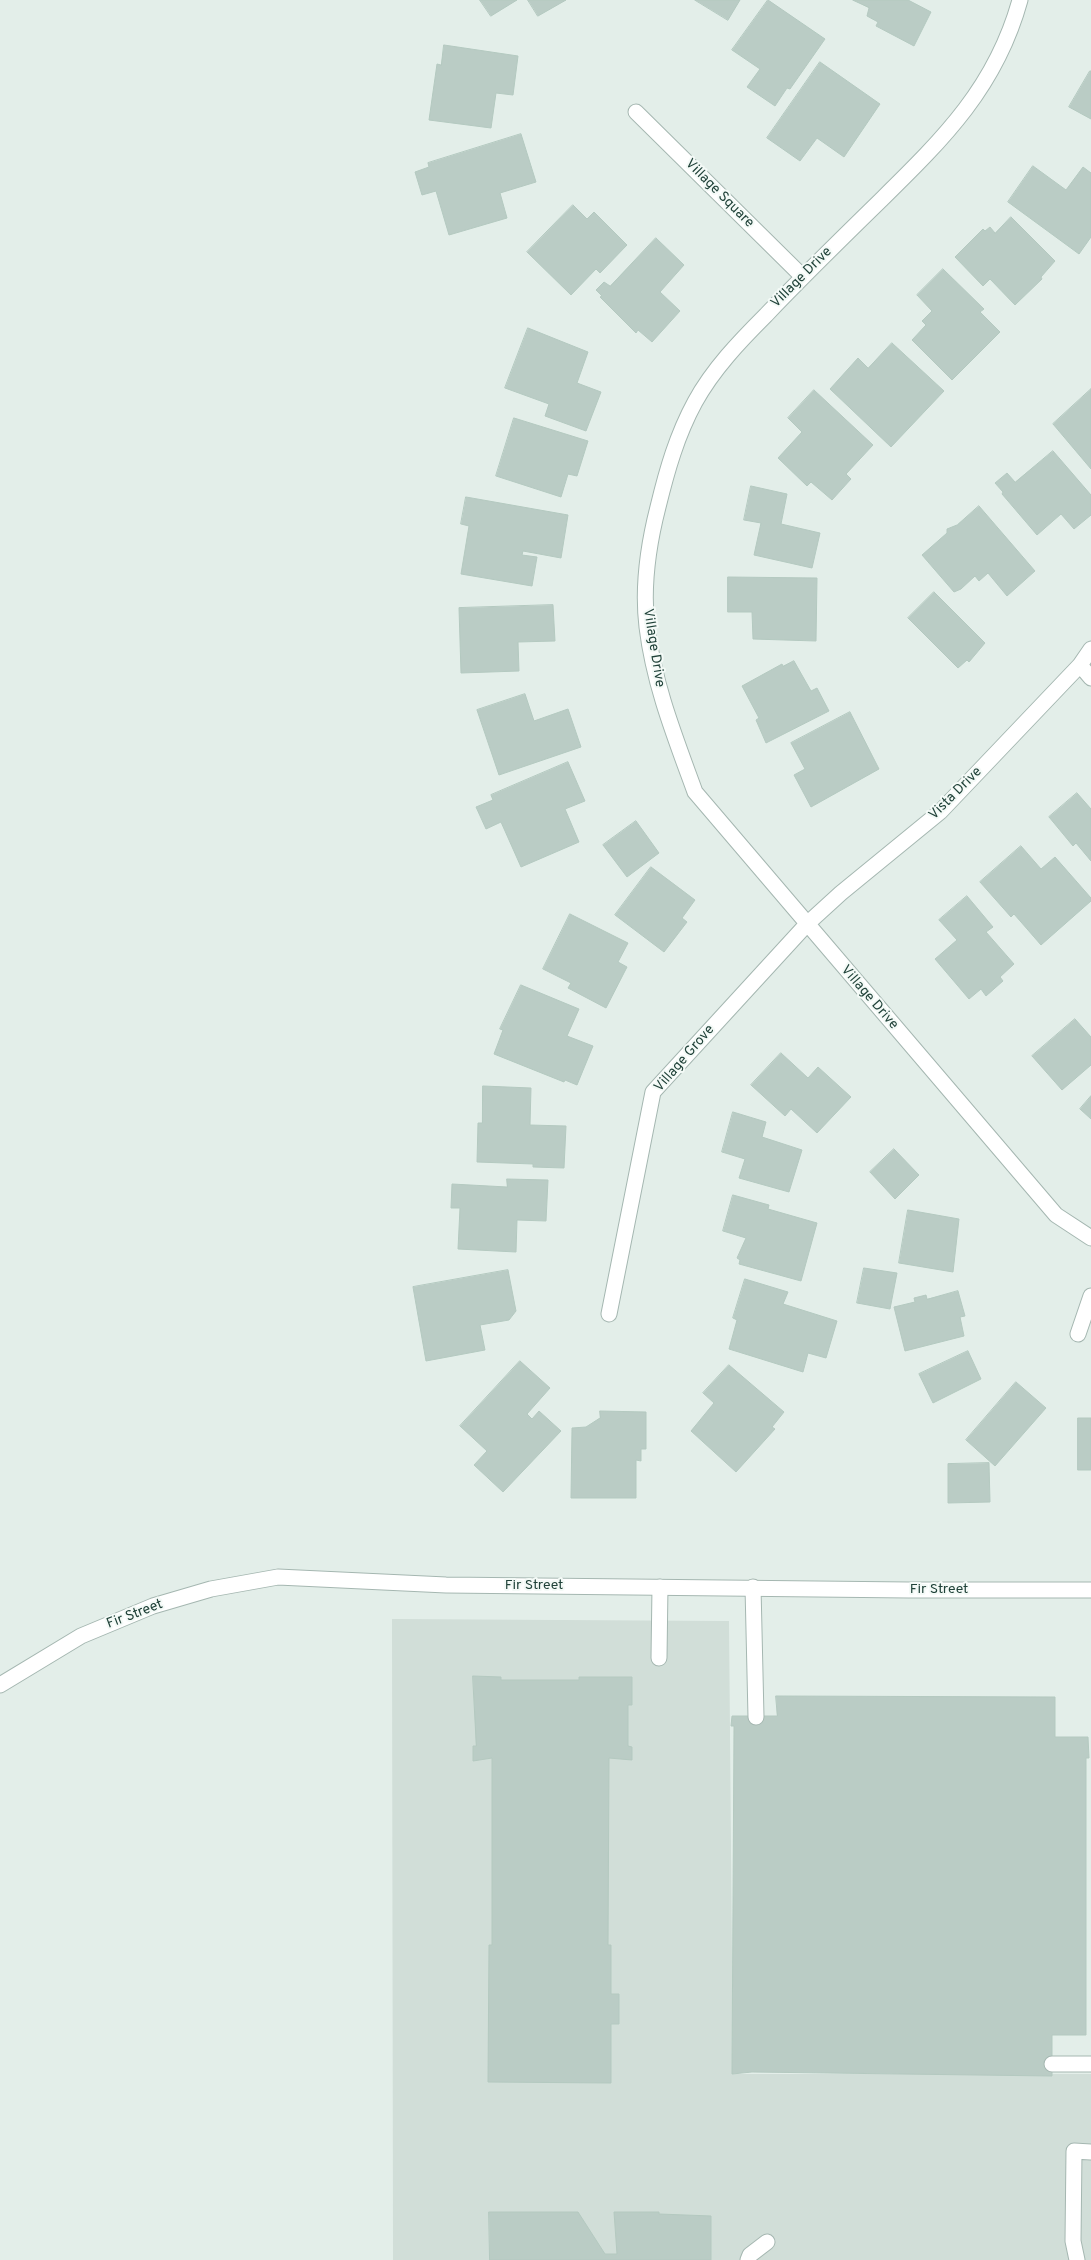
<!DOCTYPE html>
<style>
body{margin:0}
canvas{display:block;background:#e3eee9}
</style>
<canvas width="1091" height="2260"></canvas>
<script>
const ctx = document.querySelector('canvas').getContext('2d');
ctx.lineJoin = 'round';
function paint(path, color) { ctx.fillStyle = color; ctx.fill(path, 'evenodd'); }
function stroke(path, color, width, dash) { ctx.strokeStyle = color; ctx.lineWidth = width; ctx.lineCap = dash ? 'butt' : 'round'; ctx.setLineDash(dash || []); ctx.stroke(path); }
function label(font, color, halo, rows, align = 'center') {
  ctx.font = font + ' Overpass,sans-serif'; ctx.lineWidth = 4; ctx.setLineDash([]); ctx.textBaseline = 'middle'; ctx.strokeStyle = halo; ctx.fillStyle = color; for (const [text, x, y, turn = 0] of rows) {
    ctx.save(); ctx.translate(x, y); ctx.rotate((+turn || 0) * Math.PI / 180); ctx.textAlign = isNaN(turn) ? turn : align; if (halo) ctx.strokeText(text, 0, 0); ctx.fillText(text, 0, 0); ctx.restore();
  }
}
const built = new Path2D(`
 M 392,1619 L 729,1621 L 733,2074 L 1091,2074 L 1091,2260 L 393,2260 Z`);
const building = new Path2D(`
 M 480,0 L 517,0 L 491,16 Z
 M 528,0 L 566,0 L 538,16 Z
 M 695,0 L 740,0 L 728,20 Z
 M 768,0 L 825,39 L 790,89 L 787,88 L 775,106 L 747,87 L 760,69 L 732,50 Z
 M 853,0 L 908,0 L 931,12 L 914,46 L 876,26 L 878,22 L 867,16 L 869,8 Z
 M 444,45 L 518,56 L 513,95 L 496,93 L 491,128 L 429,120 L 437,64 L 441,65 Z
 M 820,62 L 880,104 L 844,157 L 817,138 L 800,161 L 767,138 Z
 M 1090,71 L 1091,71 L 1091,119 L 1069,107 Z
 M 521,134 L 536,182 L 500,193 L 507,218 L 449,235 L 436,191 L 422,195 L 415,172 L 429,167 L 428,163 Z
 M 1033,166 L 1066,190 L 1083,167 L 1091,173 L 1091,237 L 1079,254 L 1008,202 Z
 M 573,205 L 587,219 L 594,212 L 627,245 L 600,273 L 596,269 L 571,295 L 527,252 Z
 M 1011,217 L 1055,261 L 1041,277 L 1042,279 L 1015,305 L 990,279 L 983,286 L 955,257 L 983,229 L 985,231 L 990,227 L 995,233 Z
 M 656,238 L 684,265 L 660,292 L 680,311 L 652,342 L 638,330 L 636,333 L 600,297 L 602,296 L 596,290 L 604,282 L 610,286 Z
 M 943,269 L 984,309 L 980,312 L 1000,332 L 952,380 L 912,340 L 926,325 L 922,321 L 932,311 L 917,295 Z
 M 528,328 L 588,352 L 577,383 L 601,392 L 586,431 L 545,416 L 549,404 L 505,388 Z
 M 892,343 L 944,391 L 891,447 L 830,389 L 858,358 L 868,368 Z
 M 1091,389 L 1091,469 L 1053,424 Z
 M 814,390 L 873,445 L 846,474 L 851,479 L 832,500 L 811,482 L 807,486 L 778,458 L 802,432 L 788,418 Z
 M 514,418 L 588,441 L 577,476 L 568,474 L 561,497 L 496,476 Z
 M 1053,451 L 1091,495 L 1091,515 L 1074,529 L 1061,514 L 1037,535 L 1002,494 L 1003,492 L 995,483 L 1007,473 L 1015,482 Z
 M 751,486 L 787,494 L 781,524 L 820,533 L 812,568 L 754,555 L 761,523 L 744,520 Z
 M 466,497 L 568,515 L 561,558 L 523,551 L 522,555 L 537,557 L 532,586 L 461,574 L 469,526 L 461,524 Z
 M 979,506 L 1035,571 L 1007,596 L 988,573 L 979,581 L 975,576 L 961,589 L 954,592 L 922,555 L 947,533 L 947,529 L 957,525 Z
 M 728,577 L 817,578 L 816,641 L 753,639 L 752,612 L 728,612 Z
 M 934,592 L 985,643 L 969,662 L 967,660 L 958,668 L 908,618 Z
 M 553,605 L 555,641 L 518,642 L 519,671 L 461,673 L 459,608 Z
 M 794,661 L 811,691 L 817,688 L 829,711 L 766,743 L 756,720 L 759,718 L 742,686 L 782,664 L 783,666 Z
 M 525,694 L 534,721 L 568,709 L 581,747 L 499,775 L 477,710 Z
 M 850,712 L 879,769 L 811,807 L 794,775 L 805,769 L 791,743 Z
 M 568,762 L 585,801 L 565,809 L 579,842 L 521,867 L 501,822 L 486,829 L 476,807 L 493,800 L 491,795 Z
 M 1077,793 L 1091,809 L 1091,861 L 1076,843 L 1073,846 L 1049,817 Z
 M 636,821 L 659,853 L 627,877 L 603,845 Z
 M 1021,846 L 1041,869 L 1055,857 L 1091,898 L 1091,901 L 1041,945 L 1014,914 L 1011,917 L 980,882 Z
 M 651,867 L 695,900 L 682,918 L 687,922 L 664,952 L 615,915 Z
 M 967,896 L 993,927 L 986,932 L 1014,964 L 1000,977 L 1003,981 L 986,996 L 981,989 L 969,999 L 935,959 L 957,940 L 939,920 Z
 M 570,914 L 628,943 L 618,962 L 627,967 L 606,1008 L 568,988 L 571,983 L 543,969 Z
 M 521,985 L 579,1009 L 567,1036 L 593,1046 L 577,1085 L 565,1080 L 564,1082 L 494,1054 L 503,1030 L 500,1029 Z
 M 1075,1019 L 1091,1037 L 1091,1065 L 1062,1090 L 1032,1056 Z
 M 781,1053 L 808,1078 L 818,1067 L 851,1097 L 817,1133 L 791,1109 L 785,1116 L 751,1085 Z
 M 483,1086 L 531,1088 L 530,1125 L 566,1126 L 564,1168 L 533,1167 L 533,1164 L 477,1162 L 478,1123 L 482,1123 Z
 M 1091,1096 L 1091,1119 L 1080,1109 Z
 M 733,1112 L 766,1122 L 762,1137 L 802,1150 L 789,1192 L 739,1178 L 745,1159 L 722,1152 Z
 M 894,1149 L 919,1175 L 895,1199 L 870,1172 Z
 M 507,1179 L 548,1180 L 546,1221 L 517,1220 L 516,1252 L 458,1249 L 460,1208 L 451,1208 L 452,1184 L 507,1187 Z
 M 733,1195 L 769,1205 L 768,1209 L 817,1223 L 801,1281 L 739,1264 L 740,1260 L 737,1258 L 746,1238 L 723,1231 Z
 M 908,1210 L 959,1219 L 953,1272 L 899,1263 Z
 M 864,1268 L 897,1273 L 890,1309 L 857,1303 Z
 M 508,1270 L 516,1311 L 509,1320 L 480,1325 L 485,1350 L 426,1361 L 413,1287 Z
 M 745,1279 L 788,1292 L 783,1304 L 837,1321 L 826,1358 L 808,1353 L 803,1372 L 729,1349 L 737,1320 L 733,1318 Z
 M 958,1291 L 965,1316 L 960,1317 L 964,1336 L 905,1351 L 894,1307 L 915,1302 L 914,1298 L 926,1295 L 927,1299 Z
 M 968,1351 L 981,1379 L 933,1403 L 919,1374 Z
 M 520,1361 L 550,1388 L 527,1414 L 532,1419 L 539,1411 L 561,1431 L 503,1492 L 474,1465 L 487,1451 L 460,1426 Z
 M 729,1365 L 784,1412 L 772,1427 L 775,1429 L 736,1472 L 691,1431 L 714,1403 L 703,1393 Z
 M 1016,1382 L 1046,1408 L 995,1466 L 966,1440 Z
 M 600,1411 L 646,1412 L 646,1449 L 641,1449 L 641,1461 L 636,1460 L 636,1498 L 571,1498 L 572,1428 L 586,1427 L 600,1418 Z
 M 1078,1418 L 1091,1418 L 1091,1470 L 1078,1470 Z
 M 989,1463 L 990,1502 L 948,1503 L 948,1464 Z
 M 473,1676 L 501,1677 L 501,1680 L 579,1680 L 579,1677 L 632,1677 L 632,1705 L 628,1705 L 628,1746 L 632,1747 L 632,1760 L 609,1758 L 608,1945 L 611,1945 L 611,1994 L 619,1994 L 619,2024 L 611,2024 L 611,2083 L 488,2082 L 489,1945 L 492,1945 L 492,1758 L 473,1761 L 473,1746 L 476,1746 Z
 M 776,1696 L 1055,1697 L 1055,1737 L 1088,1737 L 1089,1758 L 1086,1758 L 1086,2035 L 1052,2035 L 1052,2076 L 752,2072 L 732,2074 L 734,1726 L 731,1726 L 732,1716 L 777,1716 Z
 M 489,2212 L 578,2212 L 605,2254 L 617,2254 L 614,2212 L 659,2212 L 659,2214 L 711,2216 L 711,2260 L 490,2260 Z`);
const service = new Path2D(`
 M 753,1587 L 756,1717
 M 659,1658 L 660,1587
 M 1052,2064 L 1091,2064
 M 748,2260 L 750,2255 L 767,2242
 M 1077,2260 L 1073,2241 L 1074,2151 L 1091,2152`);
const minor = new Path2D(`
 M 1020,0 C 996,87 944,138 881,200 C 842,238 803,276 766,315 C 740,341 713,369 695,402 C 677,435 667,470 658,507 C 648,546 642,586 647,627 C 654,685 675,737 695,792 L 1056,1215 L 1091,1238
 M 636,112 L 802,276
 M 1080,665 L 1091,678
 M 609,1314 L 653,1092 L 807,924 L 841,893 L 940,812 L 1080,665 L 1091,649
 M 1078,1334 L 1091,1296
 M 0,1685 L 81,1636 L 153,1606 L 211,1589 L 278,1577 L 446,1585 L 909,1590 L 1091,1590`);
const streetNames = [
 ["Village Square",719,194,45],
 ["Village Drive",802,278,-45],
 ["Village Drive",653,648,81],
 ["Vista Drive",956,794,-45],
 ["Village Drive",869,998,49],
 ["Village Grove",685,1059,-49],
 ["Fir Street",534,1586],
 ["Fir Street",939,1590],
 ["Fir Street",135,1615,-21]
];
paint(built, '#d1ded8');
paint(building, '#baccc5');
stroke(building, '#b4c9c0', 1);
stroke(service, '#a5b7b1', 17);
stroke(minor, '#a5b7b1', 17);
stroke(service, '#fff', 15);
stroke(minor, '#fff', 15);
label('14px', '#204239', '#f4faf7', streetNames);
</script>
